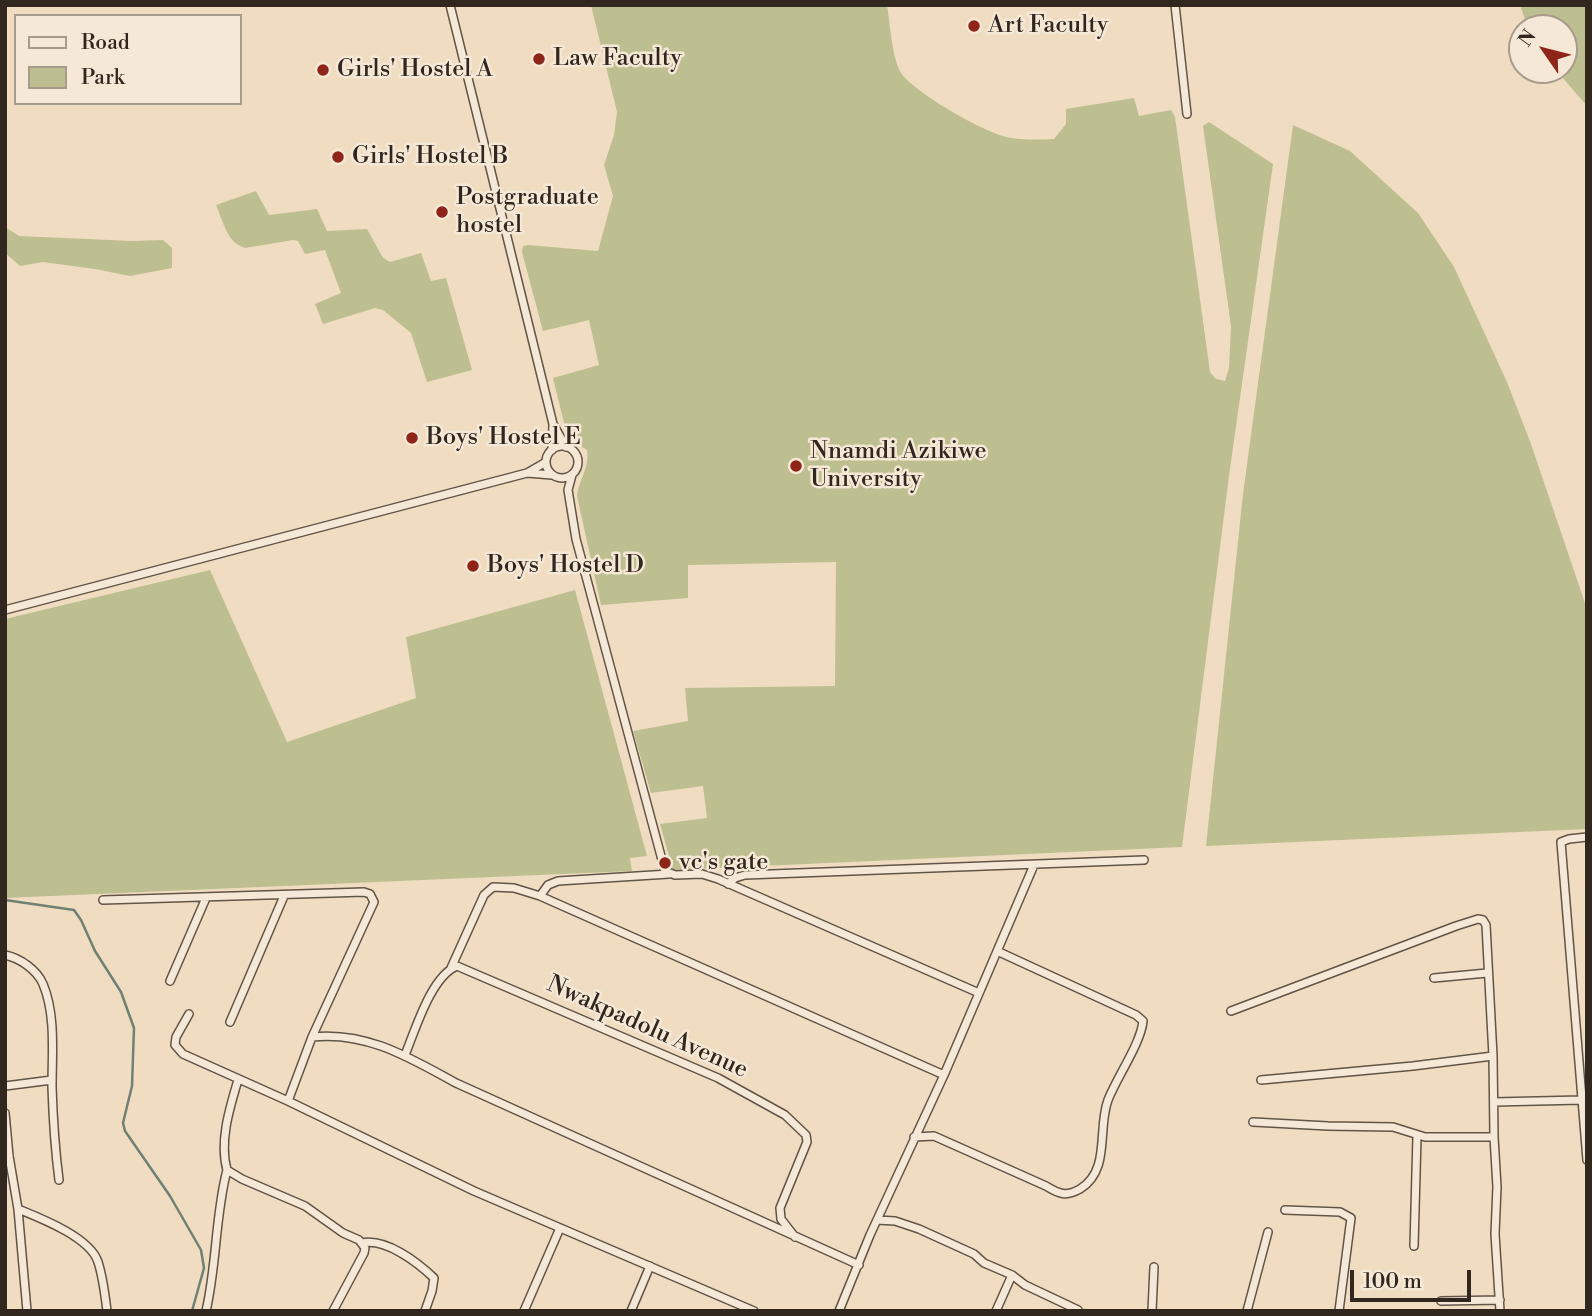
<!DOCTYPE html>
<style>
body{margin:0}
#map{position:relative;width:1592px;height:1316px;overflow:hidden;background:#f0dcc1;font-family:"Libre Bodoni",serif}
canvas{display:block}
.frame{position:absolute;inset:0;border:7px solid #32271e;pointer-events:none}
.legend{position:absolute;left:14px;top:14px;width:228px;height:91px;box-sizing:border-box;background:#f5e8d7;border:2px solid #a79b8d;margin:0;padding:9px 12px;list-style:none;font-size:21px;color:#32271e}
.legend li{display:flex;align-items:center;gap:14px;height:35px}
.legend b{width:35px;border:2px solid #a79b8d}
.north{position:absolute;left:1508px;top:14px;width:70px;height:70px;box-sizing:border-box;background:#f5e8d7;border:2px solid #a79b8d;border-radius:50%;rotate:305deg;font-size:19px;font-weight:700;line-height:28px;text-align:center;color:#32271e}
.north::after{content:'';display:block;margin:auto;width:24px;height:32px;background:#8f2418;clip-path:polygon(50% 0,100% 100%,50% 72%,0 100%)}
.scale{position:absolute;left:1350px;top:1270px;width:121px;height:32px;box-sizing:border-box;border:4px solid #32271e;border-top:0;padding-left:9px;font-size:21px;line-height:24px;white-space:nowrap;color:#32271e;-webkit-text-stroke:5px #f5e8d7;paint-order:stroke}
</style>
<div id="map">
<canvas width="1592" height="1316"></canvas>
<div class="frame"></div>
<ul class="legend">
<li><b style="height:9px;background:#f5e8d7"></b>Road</li>
<li><b style="height:19px;background:#bdbf90"></b>Park</li>
</ul>
<div class="north">N</div>
<div class="scale">100 m</div>
</div>
<script>
const ctx = document.querySelector('canvas').getContext('2d');
ctx.lineJoin = 'round';
function paint(path, color) { ctx.fillStyle = color; ctx.fill(path, 'evenodd'); }
function stroke(path, color, width, dash) { ctx.strokeStyle = color; ctx.lineWidth = width; ctx.lineCap = dash ? 'butt' : 'round'; ctx.setLineDash(dash || []); ctx.stroke(path); }
function label(font, color, halo, rows, align = 'center') {
  ctx.font = font + ' "Libre Bodoni",serif'; ctx.lineWidth = 5; ctx.setLineDash([]); ctx.textBaseline = 'middle'; ctx.strokeStyle = halo; ctx.fillStyle = color; for (const [text, x, y, turn = 0] of rows) {
    ctx.save(); ctx.translate(x, y); ctx.rotate((+turn || 0) * Math.PI / 180); ctx.textAlign = isNaN(turn) ? turn : align; if (halo) ctx.strokeText(text, 0, 0); ctx.fillText(text, 0, 0); ctx.restore();
  }
}
const green = new Path2D(`
 M 591,5 L 887,5 C 890,23 892,58 901,73 C 915,93 982,131 1006,137 C 1021,140 1038,140 1054,139 L 1066,124 L 1066,109 L 1134,98 L 1139,116 L 1171,110 L 1175,117 L 1210,372 L 1216,379 L 1225,381 L 1229,368 L 1231,326 L 1203,126 L 1209,122 L 1273,164 L 1229,476 L 1182,847 L 673,870 L 660,824 L 707,818 L 703,786 L 651,793 L 633,731 L 688,721 L 685,688 L 835,686 L 836,562 L 688,565 L 688,598 L 601,605 L 577,496 C 579,479 590,467 587,450 L 572,440 L 566,431 L 553,378 L 599,365 L 589,320 L 543,331 L 522,252 L 523,246 L 528,245 L 598,251 L 613,196 L 604,165 L 614,135 L 617,112 Z
 M 1520,5 L 1587,5 L 1587,106 L 1556,70 L 1564,70 L 1564,28 L 1528,28 Z
 M 1293,125 L 1350,151 L 1418,213 L 1454,267 L 1507,382 L 1531,444 L 1587,609 L 1587,829 L 1206,846 L 1243,494 Z
 M 256,191 L 269,215 L 317,209 L 327,231 L 367,229 L 383,258 L 390,262 L 421,253 L 431,281 L 446,278 L 472,370 L 427,382 L 411,333 L 383,310 L 375,308 L 323,324 L 315,304 L 341,293 L 325,250 L 305,254 L 298,241 L 293,240 L 245,248 C 227,243 223,221 216,205 Z
 M 5,227 L 19,236 L 132,241 L 163,240 L 172,248 L 172,268 L 130,276 L 95,269 L 43,262 L 20,266 L 5,253 Z
 M 210,570 L 287,742 L 416,698 L 406,637 L 575,590 L 647,856 L 630,858 L 632,871 L 5,898 L 5,619 Z`);
const stream = new Path2D(`
 M 5,900 L 74,910 L 81,920 L 95,951 L 121,992 L 134,1028 L 132,1086 L 123,1123 L 125,1131 L 170,1196 L 201,1250 L 204,1268 L 192,1311`);
const street = new Path2D(`
 M 450,5 L 553,424 L 566,447
 M 1175,5 L 1187,114
 M546 462a16 16 0 1 1 32 0a16 16 0 1 1-32 0Z
 M 552,450 L 553,425
 M 527,473 L 552,475
 M 572,475 L 568,490 L 576,539 L 665,871 L 675,875 L 702,874 L 718,879 L 979,993
 M 5,610 L 527,473 L 546,462
 M 1587,837 L 1569,839 L 1561,842 L 1587,1160
 M 728,884 L 735,878 L 745,875 L 1144,860
 M 540,896 L 548,885 L 558,881 L 669,874
 M 103,900 L 364,892 L 370,894 L 374,902 L 312,1037 L 288,1101
 M 5,955 C 20,958 37,970 43,984 C 56,1015 52,1054 52,1087 C 53,1118 55,1149 59,1180
 M 451,968 L 484,895 L 493,887 L 514,888 L 540,896 L 944,1075
 M 1434,978 L 1487,973
 M 170,981 L 206,898
 M 1231,1011 L 1456,926 L 1478,919 L 1483,920 L 1486,925 L 1493,1056 L 1494,1137
 M 189,1014 L 176,1037 L 175,1045 L 183,1054 L 288,1101 L 474,1191 L 754,1311
 M 230,1022 L 284,896
 M 312,1037 C 367,1031 410,1058 456,1083 L 859,1265
 M 405,1055 C 415,1031 431,976 457,966 L 718,1078 L 785,1115 L 806,1135 L 807,1142 L 780,1208 L 781,1219 L 795,1237
 M 238,1080 C 230,1107 219,1141 227,1170 L 242,1179 L 305,1206 L 343,1233 L 359,1240 L 365,1248 L 364,1253 L 333,1311
 M 1261,1080 L 1413,1066 L 1493,1056
 M 5,1086 L 52,1080
 M 1494,1102 L 1581,1100
 M 5,1113 L 9,1156 L 18,1209 L 27,1311
 M 1253,1122 L 1328,1126 L 1393,1127 L 1425,1137 L 1494,1137 L 1497,1187 L 1495,1234 L 1500,1311
 M 914,1137 L 934,1136 L 1046,1186 C 1059,1194 1066,1197 1080,1189 C 1111,1170 1097,1129 1108,1100 C 1117,1077 1141,1043 1143,1021 L 1136,1015 L 997,951
 M 18,1209 C 40,1218 90,1237 98,1262 C 103,1277 105,1295 107,1311
 M 1285,1210 L 1340,1212 L 1351,1218 L 1339,1311
 M 877,1220 L 895,1221 L 919,1229 L 974,1254 L 984,1263 L 1012,1275 L 1025,1285 L 1078,1310
 M 362,1243 C 386,1238 417,1262 434,1278 L 432,1291 L 425,1311
 M 1414,1246 L 1417,1136
 M 1441,1301 L 1500,1300
 M 206,1311 C 217,1264 215,1216 227,1170
 M 524,1311 L 560,1228
 M 631,1311 L 650,1266
 M 839,1311 L 870,1235 L 944,1075 L 1034,865
 M 996,1311 L 1012,1275
 M 1152,1311 L 1154,1267
 M 1247,1311 L 1268,1232`);
const markers = [
 [974,26,7,"#8f2418"],
 [539,59,7,"#8f2418"],
 [323,70,7,"#8f2418"],
 [338,157,7,"#8f2418"],
 [442,212,7,"#8f2418"],
 [412,438,7,"#8f2418"],
 [796,466,7,"#8f2418"],
 [473,566,7,"#8f2418"],
 [665,863,7,"#8f2418"]
];
const poiNames = [
 ["Art Faculty",988,26],
 ["Law Faculty",553,59],
 ["Girls' Hostel A",337,70],
 ["Girls' Hostel B",352,157],
 ["Postgraduate",456,198],
 ["hostel",456,226],
 ["Boys' Hostel E",426,438],
 ["Nnamdi Azikiwe",810,452],
 ["University",810,480],
 ["Boys' Hostel D",487,566],
 ["vc's gate",679,863]
];
const streetNames = [
 ["Nwakpadolu Avenue",647,1028,24]
];
paint(green, '#bdbf90');
stroke(stream, '#718074', 2.5);
stroke(street, '#625447', 10);
stroke(street, '#f5e8d7', 7);
for (const [x, y, r, color] of markers) { const dot = new Path2D(); dot.arc(x, y, r, 0, 2 * Math.PI); ctx.fillStyle = color; ctx.fill(dot); stroke(dot, '#f5e8d7', 2.5); }
label('24px', '#32271e', '#f5e8d7', poiNames, 'left');
label('24px', '#32271e', '#f5e8d7', streetNames);
</script>
